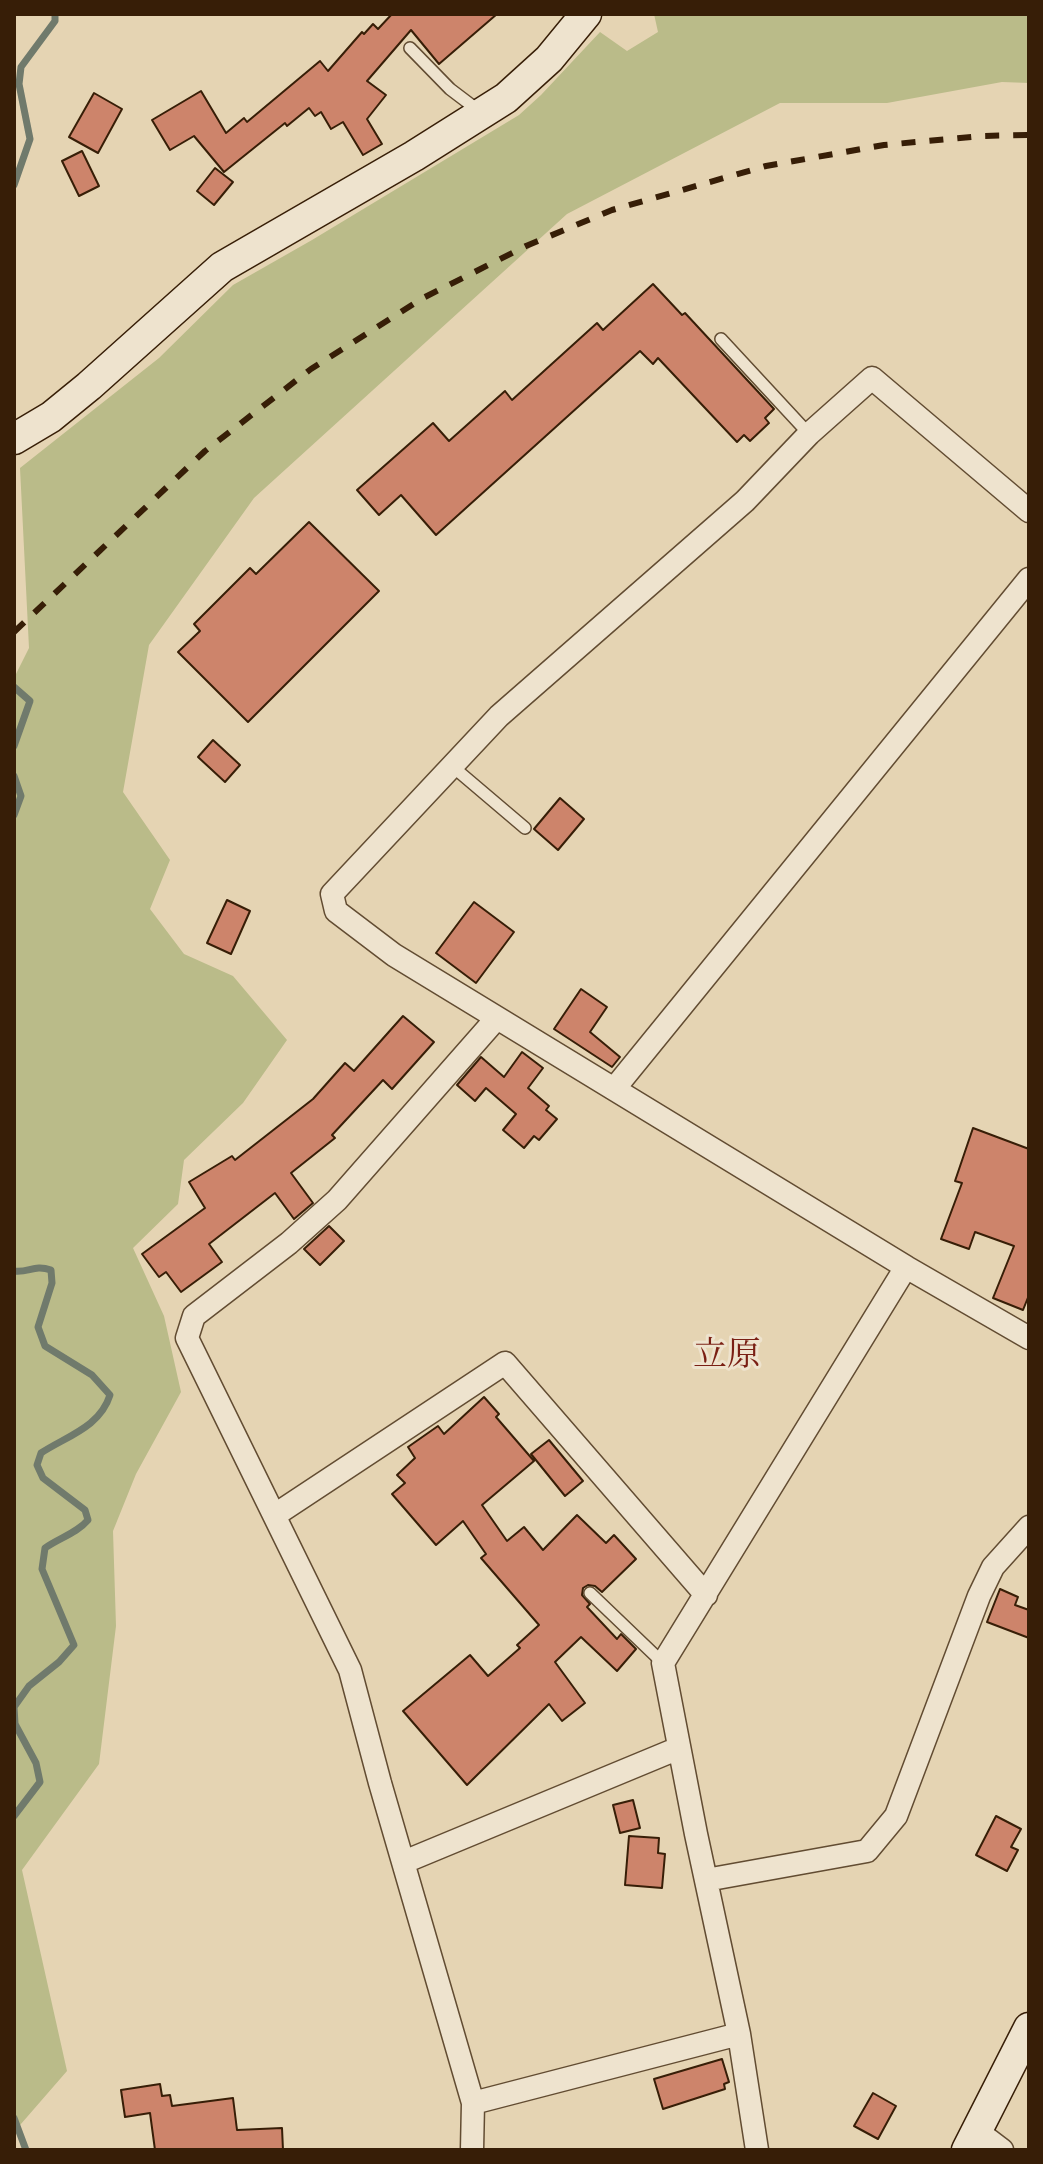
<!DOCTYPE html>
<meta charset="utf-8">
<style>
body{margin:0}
#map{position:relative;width:1043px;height:2164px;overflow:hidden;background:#e5d4b3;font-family:"EB Garamond",serif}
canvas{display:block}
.frame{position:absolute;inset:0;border:16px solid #371e07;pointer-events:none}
</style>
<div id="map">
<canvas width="1043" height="2164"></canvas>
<div class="frame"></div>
</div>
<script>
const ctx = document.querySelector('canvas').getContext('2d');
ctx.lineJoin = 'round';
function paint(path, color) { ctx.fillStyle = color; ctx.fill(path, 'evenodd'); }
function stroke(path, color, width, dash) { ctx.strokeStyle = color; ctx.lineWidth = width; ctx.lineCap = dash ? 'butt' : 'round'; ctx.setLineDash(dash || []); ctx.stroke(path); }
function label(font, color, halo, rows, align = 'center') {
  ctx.font = font + ' "EB Garamond","Noto Serif JP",serif'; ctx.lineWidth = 6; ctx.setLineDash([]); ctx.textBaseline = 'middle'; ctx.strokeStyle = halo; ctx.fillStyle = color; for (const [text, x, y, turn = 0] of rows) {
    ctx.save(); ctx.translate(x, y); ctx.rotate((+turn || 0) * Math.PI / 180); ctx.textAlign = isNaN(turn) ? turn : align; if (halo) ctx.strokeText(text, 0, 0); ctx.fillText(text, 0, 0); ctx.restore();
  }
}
const green = new Path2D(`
 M 654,14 L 1029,14 L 1029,83 L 1002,82 L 887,103 L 780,103 L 567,214 L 254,498 L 149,645 L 123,792 L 170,860 L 150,909 L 184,954 L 233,976 L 287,1040 L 243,1103 L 184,1160 L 178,1204 L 133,1248 L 164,1316 L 181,1392 L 136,1474 L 113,1531 L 116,1626 L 99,1764 L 22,1870 L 67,2071 L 14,2132 L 14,678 L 29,648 L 20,468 L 159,358 L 233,285 L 312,240 L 519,115 L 541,95 L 600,32 L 627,51 L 658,32 Z`);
const stream = new Path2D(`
 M 14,185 L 30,139 L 19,84 L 21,67 L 55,21 L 55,14
 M 14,687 L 30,701 L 14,746
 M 14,776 L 21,796 L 14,815
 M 14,1271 C 29,1273 34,1264 51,1270 L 52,1283 L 38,1327 L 45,1346 L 92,1375 L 110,1395 C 100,1427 67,1436 41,1453 L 37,1465 L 43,1478 L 85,1510 L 88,1520 C 77,1533 59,1538 45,1548 L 42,1569 L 74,1645 L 59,1662 L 29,1686 L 14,1707 L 15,1724 L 36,1763 L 40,1782 L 14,1816
 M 14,2118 L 26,2150`);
const building = new Path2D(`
 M 392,14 L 497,14 L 439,64 L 411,30 L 367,81 L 386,95 L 367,119 L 382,144 L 363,155 L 343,122 L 331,129 L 321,112 L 315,116 L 309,108 L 287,126 L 285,123 L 224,172 L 194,136 L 170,150 L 152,120 L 201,91 L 226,133 L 244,118 L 247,122 L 320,61 L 328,71 L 362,32 L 364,34 L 373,24 L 378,29 Z
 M 94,93 L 122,109 L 98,153 L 69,137 Z
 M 82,151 L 99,186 L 79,196 L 62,161 Z
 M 215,168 L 233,182 L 214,205 L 197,191 Z
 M 653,284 L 682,315 L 685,313 L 774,409 L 765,418 L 769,423 L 750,441 L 744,435 L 737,442 L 658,358 L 653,364 L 640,351 L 436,535 L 401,495 L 379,515 L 357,490 L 433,423 L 449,441 L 505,391 L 512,400 L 597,323 L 603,330 Z
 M 309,522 L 379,591 L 248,722 L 178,652 L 200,631 L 194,624 L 250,568 L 256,574 Z
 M 213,740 L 240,765 L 225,782 L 198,757 Z
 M 560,798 L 584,819 L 558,850 L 534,829 Z
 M 227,900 L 250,911 L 231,954 L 207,943 Z
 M 474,902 L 514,932 L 476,983 L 436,953 Z
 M 581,989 L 607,1007 L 590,1032 L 620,1057 L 612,1067 L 554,1029 Z
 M 403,1016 L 434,1042 L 392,1089 L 383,1080 L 332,1135 L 335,1138 L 291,1173 L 313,1203 L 294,1219 L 275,1193 L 209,1244 L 222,1262 L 181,1292 L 166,1272 L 159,1277 L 142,1254 L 205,1208 L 189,1182 L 232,1156 L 235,1160 L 313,1099 L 345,1063 L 354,1071 Z
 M 522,1052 L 543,1068 L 528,1088 L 549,1106 L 546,1110 L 557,1119 L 539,1140 L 534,1136 L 524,1148 L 503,1130 L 516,1114 L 486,1088 L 475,1101 L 457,1085 L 481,1057 L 504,1077 Z
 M 973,1128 L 1029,1149 L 1029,1295 L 1023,1310 L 993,1298 L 1014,1246 L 975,1232 L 969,1249 L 941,1239 L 962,1183 L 955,1181 Z
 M 329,1226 L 344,1241 L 320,1265 L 304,1249 Z
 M 484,1397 L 499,1414 L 496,1417 L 534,1461 L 482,1505 L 507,1541 L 524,1527 L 543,1550 L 577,1515 L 606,1543 L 614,1535 L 636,1559 L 602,1592 L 595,1586 L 588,1585 L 583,1588 L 582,1595 L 590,1604 L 587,1607 L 617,1639 L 621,1634 L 636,1649 L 617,1671 L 581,1637 L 555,1662 L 585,1703 L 562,1721 L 549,1704 L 467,1785 L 403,1711 L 470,1655 L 488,1676 L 520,1648 L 517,1645 L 539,1625 L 481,1558 L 486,1554 L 463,1521 L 436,1545 L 392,1494 L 405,1483 L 397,1475 L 415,1458 L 408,1447 L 438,1426 L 444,1434 Z
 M 549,1440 L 583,1481 L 565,1496 L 531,1454 Z
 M 1000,1589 L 1018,1597 L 1015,1605 L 1029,1610 L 1029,1638 L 987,1622 Z
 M 633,1800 L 640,1828 L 620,1833 L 613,1805 Z
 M 996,1816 L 1021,1829 L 1011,1847 L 1018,1850 L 1007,1871 L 976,1855 Z
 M 629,1836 L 659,1838 L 658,1853 L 665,1854 L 662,1888 L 625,1885 Z
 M 722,2059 L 729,2082 L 724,2084 L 725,2089 L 663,2109 L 654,2079 Z
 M 160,2084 L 162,2096 L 170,2095 L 172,2106 L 233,2098 L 237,2130 L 282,2128 L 283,2150 L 155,2150 L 150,2113 L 125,2117 L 121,2090 Z
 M 873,2093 L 896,2106 L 878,2139 L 854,2126 Z`);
const lane = new Path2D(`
 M 410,48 L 450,89 L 479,111
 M 721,339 L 809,434
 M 452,766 L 525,828
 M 590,1593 L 663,1663`);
const street = new Path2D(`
 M 1029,511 L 872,378 L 809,434 L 745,501 L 499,716 L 332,894 L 336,911 L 394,955 L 906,1267 L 1029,1338
 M 614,1089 L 1029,579
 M 275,1515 L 505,1363 L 706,1595
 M 404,1862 L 679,1748
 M 706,1880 L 867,1851 L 896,1816 L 979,1596 L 993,1567 L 1029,1527
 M 473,2103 L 739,2034
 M 977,2131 L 1002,2150
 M 472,2150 L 473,2103 L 380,1783 L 350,1670 L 187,1338 L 194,1316 L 289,1243 L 337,1200 L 496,1019
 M 757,2150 L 739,2034 L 696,1834 L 663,1663 L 906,1267`);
const secondary = new Path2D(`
 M 14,439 L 51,417 L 89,386 L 222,267 L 414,156 L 506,98 L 549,59 L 586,14
 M 967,2150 L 1029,2028`);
const rail = new Path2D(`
 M 14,632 L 205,451 L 311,369 L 423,298 L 526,246 L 612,210 L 766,166 L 884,145 L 981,136 L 1029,135`);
const quarterNames = [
 ["立原",727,1356]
];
paint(green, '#babb89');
stroke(stream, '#707a6c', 7);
paint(building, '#cd846b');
stroke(building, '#371e07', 2);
stroke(lane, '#624c32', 14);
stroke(street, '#624c32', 25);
stroke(secondary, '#371e07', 33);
stroke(lane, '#eee3ce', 11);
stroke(street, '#eee3ce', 22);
stroke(secondary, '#eee3ce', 30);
stroke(rail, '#371e07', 6, [14, 14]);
label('34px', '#7a1f14', '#eee3ce', quarterNames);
</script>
